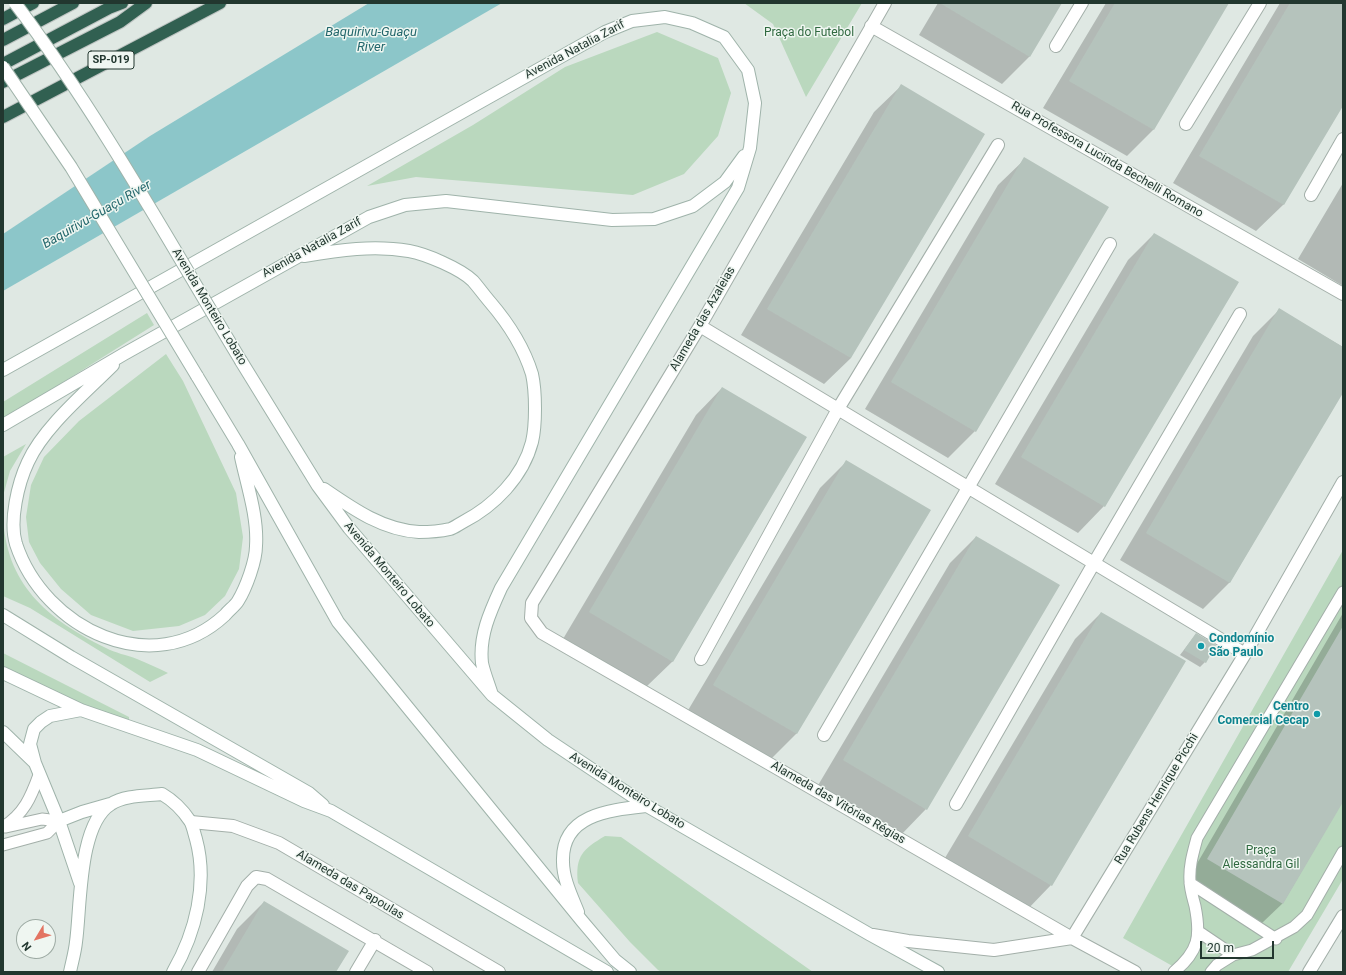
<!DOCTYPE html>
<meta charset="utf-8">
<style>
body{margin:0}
#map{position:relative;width:1346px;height:975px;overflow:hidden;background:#dfe8e3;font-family:Roboto,sans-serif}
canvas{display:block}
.frame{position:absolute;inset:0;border:4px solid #22372f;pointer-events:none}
.north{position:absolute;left:16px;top:919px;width:40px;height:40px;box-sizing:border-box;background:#eff6f1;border:1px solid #9daaa3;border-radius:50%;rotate:232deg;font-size:11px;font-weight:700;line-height:16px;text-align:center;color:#22372f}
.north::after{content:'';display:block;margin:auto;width:14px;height:18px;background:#e37462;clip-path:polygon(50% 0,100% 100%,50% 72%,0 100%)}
.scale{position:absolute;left:1200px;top:941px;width:74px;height:18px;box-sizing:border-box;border:2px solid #22372f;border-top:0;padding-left:5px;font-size:12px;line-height:14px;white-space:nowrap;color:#22372f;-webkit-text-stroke:3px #eff6f1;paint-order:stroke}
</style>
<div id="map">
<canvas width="1346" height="975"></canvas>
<div class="frame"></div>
<div class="north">N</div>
<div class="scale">20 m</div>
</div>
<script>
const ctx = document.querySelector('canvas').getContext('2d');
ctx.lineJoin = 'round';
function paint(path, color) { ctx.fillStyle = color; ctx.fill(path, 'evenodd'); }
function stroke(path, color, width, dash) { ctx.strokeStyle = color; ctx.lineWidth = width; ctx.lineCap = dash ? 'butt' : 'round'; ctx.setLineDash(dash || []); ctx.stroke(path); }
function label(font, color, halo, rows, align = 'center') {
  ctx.font = font + ' Roboto,sans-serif'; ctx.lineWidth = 3; ctx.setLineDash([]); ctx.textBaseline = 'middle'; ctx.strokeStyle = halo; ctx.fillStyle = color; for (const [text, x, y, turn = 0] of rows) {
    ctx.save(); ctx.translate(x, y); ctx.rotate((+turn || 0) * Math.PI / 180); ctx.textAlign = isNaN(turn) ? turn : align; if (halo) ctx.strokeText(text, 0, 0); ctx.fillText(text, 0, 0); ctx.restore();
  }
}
const green = new Path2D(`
 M 744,3 L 862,3 L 806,97 L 773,24 Z
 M 657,32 L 718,58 L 731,93 L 718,136 L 684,174 L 633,195 L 416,177 L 367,186 L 473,125 L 565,67 Z
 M 147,313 L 154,325 L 3,420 L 3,402 Z
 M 166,354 L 183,381 L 236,493 L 243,537 L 239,569 L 225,596 L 205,615 L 179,626 L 133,631 L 91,615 L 61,589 L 40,563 L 29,542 L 26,517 L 31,485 L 44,457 L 79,421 Z
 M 26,444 L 10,471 L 3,496 L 3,457 Z
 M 3,514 C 5,584 47,619 106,648 C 115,653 127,655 137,659 C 147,663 158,668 168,673 L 150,682 L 30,608 L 3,596 Z
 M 1343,550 L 1343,879 L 1288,972 L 1183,972 L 1123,938 Z
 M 3,653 L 129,717 L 129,722 L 3,678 Z
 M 605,836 L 621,837 L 813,972 L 662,972 L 658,970 L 630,942 L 578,883 C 575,856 583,849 605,836 Z`);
const water = new Path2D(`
 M 369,3 L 502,3 L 3,291 L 3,234 L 150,136 Z`);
const shadow = new Path2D(`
 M 938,3 L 1061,3 L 1029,57 L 1002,84 L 919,35 Z
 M 1106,3 L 1228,3 L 1153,130 L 1127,156 L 1043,108 Z
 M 1280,3 L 1343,3 L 1343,104 L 1283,205 L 1256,231 L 1173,183 Z
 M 901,86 L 851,358 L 824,384 L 741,335 L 874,112 Z
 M 1025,159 L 975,431 L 948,458 L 865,409 L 998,185 Z
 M 1343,183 L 1343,286 L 1298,259 Z
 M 1154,234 L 1104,506 L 1078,533 L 995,484 L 1128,260 Z
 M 1279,310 L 1343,347 L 1343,391 L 1230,582 L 1203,609 L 1120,560 L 1253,336 Z
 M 722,388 L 673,661 L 646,687 L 563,639 L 696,415 Z
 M 846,462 L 929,510 L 796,734 L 770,760 L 687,712 L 820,488 Z
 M 976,537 L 926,809 L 900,836 L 817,787 L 950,563 Z
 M 1101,613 L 1051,885 L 1025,912 L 942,863 L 1075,639 Z
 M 1343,613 L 1343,800 L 1283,903 L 1262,923 L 1188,879 Z
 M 1196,634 L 1205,662 L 1200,667 L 1180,655 Z
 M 264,902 L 335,972 L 212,972 L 237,929 Z`);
const building = new Path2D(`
 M 940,3 L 1062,3 L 1030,57 Z
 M 1115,3 L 1229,3 L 1154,130 L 1069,81 Z
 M 1290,3 L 1343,3 L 1343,106 L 1284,205 L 1199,156 Z
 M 901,84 L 985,134 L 851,358 L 767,309 Z
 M 1024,157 L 1109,207 L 976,432 L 891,382 Z
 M 1154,233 L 1239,282 L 1105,507 L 1021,457 Z
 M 1279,308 L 1343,347 L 1343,393 L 1230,583 L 1146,533 Z
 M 722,387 L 807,437 L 673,662 L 589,612 Z
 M 846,460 L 931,510 L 797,734 L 713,685 Z
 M 976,536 L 1060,585 L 927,810 L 843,760 Z
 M 1101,612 L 1186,661 L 1052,886 L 968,836 Z
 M 1343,626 L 1343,802 L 1283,904 L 1207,859 Z
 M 1196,633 L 1216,645 L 1206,663 L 1184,650 Z
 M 264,901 L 349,951 L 336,972 L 222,972 Z`);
const lane = new Path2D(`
 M 3,827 C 24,814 31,797 39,775
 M 6,827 L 42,819 L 59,821
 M 3,845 L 47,833 L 59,821
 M 1190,883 L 1276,939
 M 1199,932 L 1233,955
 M 1174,972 C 1199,951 1201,936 1195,906 C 1193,898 1190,889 1190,881 C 1189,866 1193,853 1197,838 L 1343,592
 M 1211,972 L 1217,965 L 1233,955 L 1252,950 L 1294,927 L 1307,915 L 1343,852`);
const street = new Path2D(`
 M 885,3 L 700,326 L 532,603 L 531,618 L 542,633 L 1072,938 L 1135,972
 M 871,26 L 1343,294
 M 1056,46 L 1082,3
 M 1186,124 L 1260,3
 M 1311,195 L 1343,139
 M 700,326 L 1245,654
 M 701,659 L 838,409 L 998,145
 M 824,735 L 1110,244
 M 956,804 L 1094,563 L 1240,314
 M 191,822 L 233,826 L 279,843 L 499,972
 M 873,935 L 908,941 L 994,950 L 1072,938
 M 1072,938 L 1245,654 L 1343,482
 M 198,972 L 247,886 L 256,877 L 267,879 L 427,972
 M 356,972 L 375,940
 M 1309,972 L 1343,916`);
const secondary = new Path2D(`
 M 304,256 C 339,250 374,245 409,251 C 426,254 461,269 473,281 C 479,288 484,295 490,302 C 508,323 524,348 532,374 C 536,392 536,425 532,442 C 523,477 494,506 463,522 C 459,524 454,528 450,529 C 441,531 428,532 419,532 C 383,530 353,509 324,489
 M 241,361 L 318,486 L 349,528 L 492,695 L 548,740 L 647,806 L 869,934 L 938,972
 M 113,365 C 85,393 44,427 28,462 C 18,483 9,521 16,544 C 44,629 153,682 225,615 C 229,610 235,606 238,601 C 246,588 256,561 256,546 C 258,517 247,485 241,457
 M 3,370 L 605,32 L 632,21 L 665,17 L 692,23 L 724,37 L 748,70 L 755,103 L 750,148 L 738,188 L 501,588 C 490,612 479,636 482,663 C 484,673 489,685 492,695
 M 197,376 L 238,444 L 338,622 L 582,921 L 615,960 L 630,972
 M 3,425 L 124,354 L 369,217 L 405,205 L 446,201 L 612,220 L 654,219 L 693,206 L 725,182 L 744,156
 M 3,615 L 71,657 L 309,793 L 323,805
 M 3,673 L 81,710 L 197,750 L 304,801 L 331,811 L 607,972
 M 3,732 L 34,762
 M 59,821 L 82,812 L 110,804
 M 80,883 L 59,821 L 35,763 L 30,744 L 34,729 L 41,722 L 50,716 L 81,710
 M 578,912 C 572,897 563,879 563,862 C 561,814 610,810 647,806
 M 70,972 C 72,962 75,952 76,942 C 81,907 78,824 111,804 C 125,795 146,796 162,794 C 174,801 182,809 190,821 C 193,826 194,833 196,839 C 208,883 196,932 173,972`);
const highway = new Path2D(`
 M 3,19 L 33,3
 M 3,40 L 73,3
 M 3,64 L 109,8 L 122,3
 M 3,82 L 120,22 L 146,3
 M 3,117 L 220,3`);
const secondaryBridge = new Path2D(`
 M 15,3 C 100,116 168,240 241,361
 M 3,67 L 71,167 L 197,376`);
const markers = [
 [1201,646,4,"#0f9aa8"],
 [1317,714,4,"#0f9aa8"]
];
const shields = [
 [111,60,46]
];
const shieldNames = [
 ["SP-019",111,60]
];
const parkNames = [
 ["Praça do Futebol",809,33],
 ["Praça",1261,851],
 ["Alessandra Gil",1261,865]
];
const streetNames = [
 ["Avenida Natalia Zarif",575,50,-28],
 ["Rua Professora Lucinda Bechelli Romano",1107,160,30],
 ["Avenida Natalia Zarif",312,248,-29],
 ["Avenida Monteiro Lobato",209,307,59],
 ["Alameda das Azaleias",703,319,-60],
 ["Avenida Monteiro Lobato",389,575,50],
 ["Avenida Monteiro Lobato",627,791,32],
 ["Rua Rubens Henrique Picchi",1157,799,-59],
 ["Alameda das Vitórias Régias",838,803,30],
 ["Alameda das Papoulas",350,885,31]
];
const cultureNames = [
 ["Condomínio",1209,639],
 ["São Paulo",1209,653],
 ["Centro",1309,707,"right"],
 ["Comercial Cecap",1309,721,"right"]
];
const waterNames = [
 ["Baquirivu-Guaçu",371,33],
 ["River",371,48],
 ["Baquirivu-Guaçu River",97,215,-30]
];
paint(green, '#bad8be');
paint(water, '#8cc6c9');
paint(shadow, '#0003');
paint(building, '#b5c3bc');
stroke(lane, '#a3afa9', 13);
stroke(street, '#a3afa9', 14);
stroke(secondary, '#9fb3aa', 14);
stroke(highway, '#bdc3c1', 14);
stroke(lane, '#fff', 11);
stroke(street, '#fff', 12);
stroke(secondary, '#fff', 12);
stroke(highway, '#316051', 12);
stroke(secondaryBridge, '#9fb3aa', 14, []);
stroke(secondaryBridge, '#fff', 12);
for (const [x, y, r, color] of markers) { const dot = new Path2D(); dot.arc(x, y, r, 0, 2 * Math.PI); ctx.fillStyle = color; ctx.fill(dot); stroke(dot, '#eff6f1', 1.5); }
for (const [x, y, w] of shields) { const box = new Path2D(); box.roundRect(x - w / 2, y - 9, w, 18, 3); ctx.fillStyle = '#eff6f1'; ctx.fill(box); stroke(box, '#22372f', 1); }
label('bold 11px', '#22372f', null, shieldNames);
label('12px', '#306940', '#eff6f1', parkNames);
label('12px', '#22372f', '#eff6f1', streetNames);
label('bold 12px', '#0d838f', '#eff6f1', cultureNames, 'left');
label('italic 13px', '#23676c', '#eff6f1', waterNames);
</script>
